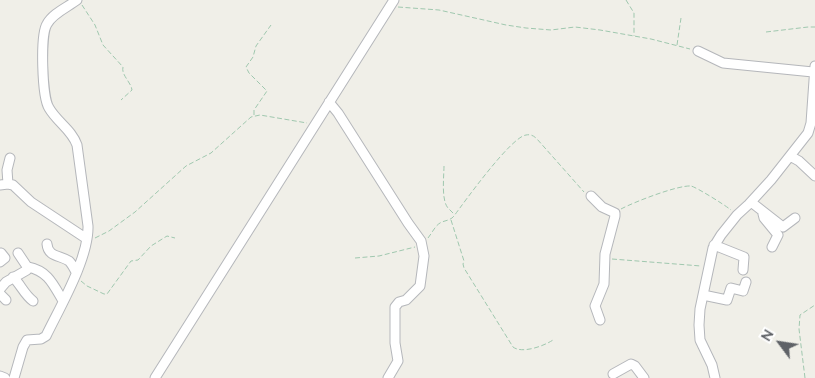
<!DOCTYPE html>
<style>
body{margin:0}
#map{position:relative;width:815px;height:378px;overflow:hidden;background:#f0efe8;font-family:Mulish,sans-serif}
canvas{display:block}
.north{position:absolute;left:755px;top:318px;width:50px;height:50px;-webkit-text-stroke:4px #fff;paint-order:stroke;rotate:301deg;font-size:14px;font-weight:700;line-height:20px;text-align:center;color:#5f6267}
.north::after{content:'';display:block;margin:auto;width:18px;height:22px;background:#5f6267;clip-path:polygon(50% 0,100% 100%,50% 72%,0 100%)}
</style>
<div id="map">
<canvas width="815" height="378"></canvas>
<div class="north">N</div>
</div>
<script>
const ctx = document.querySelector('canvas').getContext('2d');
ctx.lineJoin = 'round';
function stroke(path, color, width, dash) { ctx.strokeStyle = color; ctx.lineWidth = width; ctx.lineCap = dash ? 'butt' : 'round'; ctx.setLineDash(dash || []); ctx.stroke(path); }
const path = new Path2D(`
 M 626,0 L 634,13 L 634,36
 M 82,5 L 95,25 L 103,45 L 123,67 C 121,75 131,82 132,90 L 121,100
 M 398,7 L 439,10 L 506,25 L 526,28 L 551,30 L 575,27 L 600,30 L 651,39 L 690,49
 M 766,32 L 808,27 L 815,27
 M 677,45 L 681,18
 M 254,115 L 254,110 L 267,91 L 249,73 L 246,67 L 253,57 L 256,46 L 271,25
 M 444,166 C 444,176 441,200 448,208 C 450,210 452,212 454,214
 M 621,209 C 634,202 678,185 691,186 C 696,187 725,205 731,210
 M 451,220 L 464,261 L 463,264 L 464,268 L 513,347 C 522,354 544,346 553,340
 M 95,238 L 109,231 L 135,212 L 186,166 L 211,153 L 251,117 L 260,115 L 307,123
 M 428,238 C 432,233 435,226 440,223 C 445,220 450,221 454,216 C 465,201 511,137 526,135 C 531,134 534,136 537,139 L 584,192
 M 355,258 L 379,256 L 415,247
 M 612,259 L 701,266
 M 81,281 L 87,286 L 104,294 L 107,294 L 131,261 L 138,260 L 151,246 L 167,236 L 175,238
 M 805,378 L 799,329 L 800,315 L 815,305`);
const minor = new Path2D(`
 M 698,51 L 723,63 L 813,72
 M 329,102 L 338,113 L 408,223 L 421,241 L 424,256 L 420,286 L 406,300 L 399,302 L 395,307 L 395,343 L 398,361 L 388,378
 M 790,156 L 799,161 L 815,176
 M 8,184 L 7,170 L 10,158
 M 0,185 L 8,184 L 13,185 L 31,202 L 87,239
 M 591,196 L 602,207 L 615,213 L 615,216 L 605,254 L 604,284 L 595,306 L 600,320
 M 751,202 L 783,227 L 795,218
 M 763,214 L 764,218 L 778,235 L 772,247
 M 47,244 C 48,257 60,255 69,261 C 72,264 74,268 76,272
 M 714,245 L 744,257 L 743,270
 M 0,262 L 5,258 L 1,253
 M 28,267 C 48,271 53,284 63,301
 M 13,277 C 21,285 24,294 33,301
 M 0,289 L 6,282 L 27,270 L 28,268 L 18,253
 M 0,294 L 6,300
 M 703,295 L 727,300 L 731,288 L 743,291 L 746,282
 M 613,374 L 631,364 L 635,366 L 644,378
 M 0,376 L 5,378
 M 14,378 L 23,347 L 27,340 L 41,339 L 46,336 C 60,307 89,258 88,226 L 77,145 C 72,130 57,122 49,108 C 42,97 40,35 47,24 C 53,13 68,7 77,0
 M 155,378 L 394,0
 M 715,378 L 712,365 L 700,340 L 699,325 L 700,309 L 713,248 L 721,235 L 737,215 L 749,204 L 771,180 L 808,133 L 811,123 L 815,66`);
stroke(minor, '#b5b7bb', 11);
stroke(path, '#9fc7ae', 1, [5, 2.5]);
stroke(minor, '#fff', 9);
</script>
